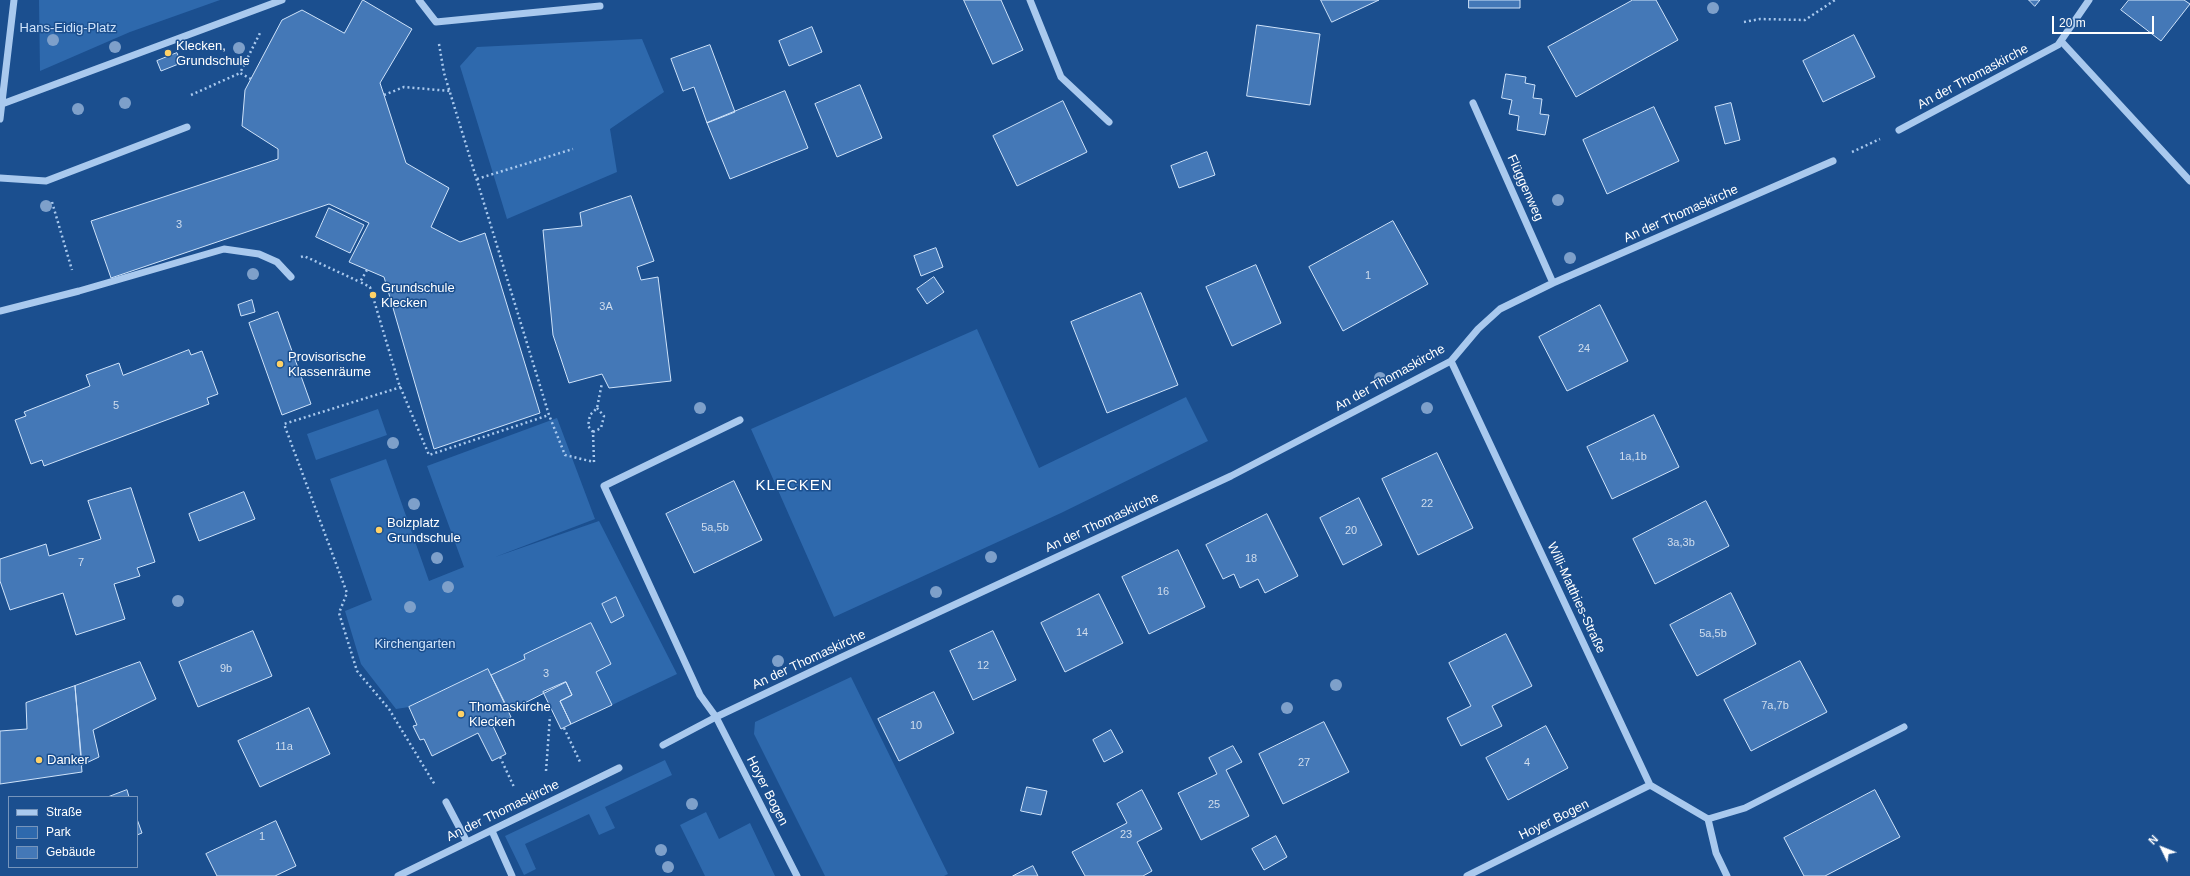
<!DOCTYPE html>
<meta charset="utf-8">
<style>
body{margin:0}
#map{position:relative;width:2190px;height:876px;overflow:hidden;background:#1b4f8f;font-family:Arial,sans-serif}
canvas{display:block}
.legend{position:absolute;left:8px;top:796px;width:130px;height:72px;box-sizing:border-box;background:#1b4f8f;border:1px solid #7695bc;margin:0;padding:5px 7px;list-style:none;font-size:12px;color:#fff}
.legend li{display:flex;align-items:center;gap:8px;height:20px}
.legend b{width:20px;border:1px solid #7695bc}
.north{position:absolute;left:2142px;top:828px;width:40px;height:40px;-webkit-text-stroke:3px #1b4f8f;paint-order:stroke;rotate:313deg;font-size:11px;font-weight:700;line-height:16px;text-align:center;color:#fff}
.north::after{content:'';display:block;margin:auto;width:14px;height:18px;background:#fff;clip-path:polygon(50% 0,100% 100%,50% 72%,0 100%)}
.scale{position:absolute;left:2052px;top:16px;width:102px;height:18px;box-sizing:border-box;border:2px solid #fff;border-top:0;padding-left:5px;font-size:12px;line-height:14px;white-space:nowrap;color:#fff;-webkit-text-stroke:3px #1b4f8f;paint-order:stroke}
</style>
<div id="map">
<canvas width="2190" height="876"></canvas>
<ul class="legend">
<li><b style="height:5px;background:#a9c9ee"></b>Straße</li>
<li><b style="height:11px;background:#2e69ad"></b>Park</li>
<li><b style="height:11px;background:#4478b7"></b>Gebäude</li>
</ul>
<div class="north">N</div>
<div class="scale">20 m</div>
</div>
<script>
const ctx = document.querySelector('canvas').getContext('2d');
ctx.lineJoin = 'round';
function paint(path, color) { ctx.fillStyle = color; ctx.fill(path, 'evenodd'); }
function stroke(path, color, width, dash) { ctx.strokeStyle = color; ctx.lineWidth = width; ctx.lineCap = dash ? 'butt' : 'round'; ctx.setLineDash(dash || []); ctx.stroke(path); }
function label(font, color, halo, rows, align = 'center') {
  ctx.font = font + ' Arial,sans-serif'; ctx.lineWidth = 3; ctx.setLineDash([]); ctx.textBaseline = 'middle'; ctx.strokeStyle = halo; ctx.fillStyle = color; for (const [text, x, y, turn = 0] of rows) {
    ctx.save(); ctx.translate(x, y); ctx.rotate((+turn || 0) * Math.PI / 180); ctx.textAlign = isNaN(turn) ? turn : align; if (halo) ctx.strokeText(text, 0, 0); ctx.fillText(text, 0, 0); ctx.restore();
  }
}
const green = new Path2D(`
 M 39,0 L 220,0 L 130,32 L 40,71 Z
 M 642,39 L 664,92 L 610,129 L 617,172 L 507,219 L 460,66 L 477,47 Z
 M 977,329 L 1039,468 L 1186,397 L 1208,441 L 1061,513 L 834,617 L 751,429 Z
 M 378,409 L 387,435 L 316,460 L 307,434 Z
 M 557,418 L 595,519 L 495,557 L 599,521 L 677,674 L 612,705 L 524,655 L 525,659 L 491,675 L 488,669 L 409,707 L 396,709 L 361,664 L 345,611 L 372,600 L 330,479 L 386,459 L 429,581 L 464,567 L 427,466 Z
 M 851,677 L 948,874 L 944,876 L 825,876 L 754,734 L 755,722 Z
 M 665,760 L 672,775 L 605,807 L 615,828 L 599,835 L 589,814 L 525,844 L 536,869 L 524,875 L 505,836 Z
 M 706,812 L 719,839 L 750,823 L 775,876 L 705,876 L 680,825 Z`);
const building = new Path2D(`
 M 363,0 L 412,29 L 380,83 L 384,95 L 406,163 L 449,188 L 431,227 L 460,242 L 485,233 L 540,413 L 434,449 L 384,277 L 349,262 L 369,223 L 329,204 L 111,278 L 91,221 L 278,159 L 278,149 L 242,126 L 245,90 L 282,20 L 302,10 L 344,33 Z
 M 964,0 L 1001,0 L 1023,50 L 993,64 Z
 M 1321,0 L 1379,0 L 1332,22 Z
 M 1469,0 L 1520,0 L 1520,8 L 1469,8 Z
 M 1633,0 L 1656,0 L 1678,40 L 1576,97 L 1548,47 Z
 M 2029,0 L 2040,0 L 2035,6 Z
 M 2129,0 L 2184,0 L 2190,4 L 2161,41 L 2121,10 Z
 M 1257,25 L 1320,34 L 1310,105 L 1247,96 Z
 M 812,27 L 822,52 L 789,66 L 779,41 Z
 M 1854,35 L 1875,77 L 1823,102 L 1803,61 Z
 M 710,45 L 735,112 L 707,123 L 694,87 L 683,91 L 671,59 Z
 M 177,53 L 181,63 L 161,71 L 157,61 Z
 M 1506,74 L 1526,77 L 1525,83 L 1535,85 L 1533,98 L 1542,99 L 1540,114 L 1549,115 L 1545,135 L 1517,130 L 1519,116 L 1509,114 L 1512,100 L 1502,98 Z
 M 860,85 L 882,138 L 837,157 L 815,104 Z
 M 785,91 L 808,148 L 730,179 L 707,123 Z
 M 1063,101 L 1087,152 L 1017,186 L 993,136 Z
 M 1731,103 L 1740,140 L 1725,144 L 1715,107 Z
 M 1654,107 L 1679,161 L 1607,194 L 1583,140 Z
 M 1207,152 L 1215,175 L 1179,188 L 1171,166 Z
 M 631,196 L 654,261 L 637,267 L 641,280 L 658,277 L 671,381 L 609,388 L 602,374 L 569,383 L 553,335 L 543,230 L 582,226 L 580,213 Z
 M 329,208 L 364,225 L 350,253 L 316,237 Z
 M 1393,221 L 1428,284 L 1343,331 L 1309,267 Z
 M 936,248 L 943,267 L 921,276 L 914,256 Z
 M 1256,265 L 1281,323 L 1232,346 L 1206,287 Z
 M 934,277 L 944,292 L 927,304 L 917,289 Z
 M 1141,293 L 1178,385 L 1107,413 L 1071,322 Z
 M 252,300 L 255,312 L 241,316 L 238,305 Z
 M 1600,305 L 1628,361 L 1567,391 L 1539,337 Z
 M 278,312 L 311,404 L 282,415 L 249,323 Z
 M 189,350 L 191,355 L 202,351 L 218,394 L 207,398 L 209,404 L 44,466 L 42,460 L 31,464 L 15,420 L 26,416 L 24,412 L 90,386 L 86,375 L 119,363 L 123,375 Z
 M 1654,415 L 1679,467 L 1612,499 L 1587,447 Z
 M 1437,453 L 1473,528 L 1418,555 L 1382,479 Z
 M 734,481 L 762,540 L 694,573 L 666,514 Z
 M 131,488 L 155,562 L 137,568 L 140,576 L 114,584 L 125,619 L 76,635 L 63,593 L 10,610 L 0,581 L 0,559 L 46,544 L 49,556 L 101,539 L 88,501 Z
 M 244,492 L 255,519 L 199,541 L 189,514 Z
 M 1359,498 L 1382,545 L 1343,565 L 1320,518 Z
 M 1706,501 L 1729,546 L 1655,584 L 1633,539 Z
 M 1267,514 L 1298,576 L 1265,593 L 1258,579 L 1240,588 L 1234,574 L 1223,579 L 1206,545 Z
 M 1178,550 L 1205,607 L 1149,634 L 1122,577 Z
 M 1731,593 L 1756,644 L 1697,676 L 1670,625 Z
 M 1099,594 L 1123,643 L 1065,672 L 1041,623 Z
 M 616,597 L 624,616 L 611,623 L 602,604 Z
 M 591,623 L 611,664 L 596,672 L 612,705 L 571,724 L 560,701 L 572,695 L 566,682 L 509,711 L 491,675 L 525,659 L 524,655 Z
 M 253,631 L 272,676 L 198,707 L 179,662 Z
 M 993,631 L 1016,680 L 973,700 L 950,651 Z
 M 1506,634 L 1532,686 L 1492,706 L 1502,726 L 1461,746 L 1447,718 L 1471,706 L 1449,663 Z
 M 1800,661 L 1827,712 L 1751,751 L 1724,700 Z
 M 140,662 L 156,699 L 93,730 L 99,757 L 82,765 L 75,686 Z
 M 488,669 L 511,717 L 493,726 L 506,754 L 492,761 L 478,733 L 432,756 L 424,739 L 420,740 L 413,726 L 417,725 L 409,707 Z
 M 566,682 L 572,695 L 560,701 L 571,724 L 561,729 L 543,692 Z
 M 75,686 L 82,772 L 0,784 L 0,731 L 27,729 L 26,703 Z
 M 934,692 L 954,733 L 899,761 L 878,719 Z
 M 309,708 L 330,754 L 260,787 L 238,741 Z
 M 1324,722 L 1349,772 L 1283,804 L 1259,754 Z
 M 1546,726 L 1568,768 L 1508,800 L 1486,758 Z
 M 1111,730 L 1123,752 L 1104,762 L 1093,740 Z
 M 1233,746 L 1242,762 L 1226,770 L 1249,816 L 1201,840 L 1178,793 L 1217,774 L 1209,758 Z
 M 1027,787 L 1047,791 L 1041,815 L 1021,811 Z
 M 127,790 L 129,797 L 108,797 Z
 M 1142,790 L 1162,829 L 1137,842 L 1152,871 L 1143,876 L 1085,876 L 1072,852 L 1127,823 L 1117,804 Z
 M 1875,790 L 1900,837 L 1825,876 L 1804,876 L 1784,838 Z
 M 137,819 L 142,833 L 137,835 Z
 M 276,821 L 296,866 L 275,876 L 217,876 L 206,854 Z
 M 1276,836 L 1287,857 L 1264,870 L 1252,849 Z
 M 1033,866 L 1038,876 L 1013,876 Z`);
const path = new Path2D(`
 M 1744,22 L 1760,19 L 1805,20 L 1835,0
 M 439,44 L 444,73 L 549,415 L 565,455 L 594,462
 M 251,79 L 240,73 L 261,31
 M 191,95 L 240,73
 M 384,95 L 404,87 L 450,91
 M 1852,152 L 1880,139
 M 477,179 L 573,149
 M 52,202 L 72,270
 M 301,257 L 304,256 L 360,282
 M 367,270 L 360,282 L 370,287 L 399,384 L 429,455 L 549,415
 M 401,387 L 284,424 L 347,593 L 339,613 L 357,671 L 389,709 L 435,785
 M 593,432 L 601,428 L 604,416 L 597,408
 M 594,462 L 593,432 L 588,426 L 590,415 L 597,408 L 602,383
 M 564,728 L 581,764
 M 500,757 L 514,787
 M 546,771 L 550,716`);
const minor = new Path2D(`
 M 419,0 L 436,22 L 600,6
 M 1030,0 L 1061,77 L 1109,122
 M 2061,41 L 2190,181
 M 1473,103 L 1553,283
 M 2,104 L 282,0
 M 0,119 L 14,0
 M 1899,130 L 2058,45 L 2089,0
 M 0,178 L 46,181 L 187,127
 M 0,311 L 79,291 L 224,249 L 259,254 L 277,262 L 291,277
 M 1451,361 L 1650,785 L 1708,819 L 1716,853 L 1727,876
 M 740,420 L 604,486 L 700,695 L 716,717 L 797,876
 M 663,745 L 716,717 L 840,658 L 1231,476 L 1451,361 L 1478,329 L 1500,309 L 1553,283 L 1833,161
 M 446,802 L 467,842
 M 1708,819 L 1745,808 L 1904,727
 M 492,831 L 512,876
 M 398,876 L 619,768
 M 1467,876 L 1650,785`);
const trees = [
 [1713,8],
 [53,40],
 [115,47],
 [239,48],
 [125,103],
 [78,109],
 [1558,200],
 [46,206],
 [1570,258],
 [253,274],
 [1380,378],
 [700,408],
 [1427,408],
 [393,443],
 [414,504],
 [991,557],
 [437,558],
 [448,587],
 [936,592],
 [178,601],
 [410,607],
 [778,661],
 [1336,685],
 [1287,708],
 [692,804],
 [661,850],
 [668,867]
];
const markers = [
 [168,53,4,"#ffd166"],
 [373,295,4,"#ffd166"],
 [280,364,4,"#ffd166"],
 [379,530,4,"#ffd166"],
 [461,714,4,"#ffd166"],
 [39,760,4,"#ffd166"]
];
const numberNames = [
 ["3",179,225],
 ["1",1368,276],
 ["3A",606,307],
 ["24",1584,349],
 ["5",116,406],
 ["1a,1b",1633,457],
 ["22",1427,504],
 ["5a,5b",715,528],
 ["20",1351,531],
 ["3a,3b",1681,543],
 ["18",1251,559],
 ["7",81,563],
 ["16",1163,592],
 ["14",1082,633],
 ["5a,5b",1713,634],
 ["12",983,666],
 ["9b",226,669],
 ["3",546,674],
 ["7a,7b",1775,706],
 ["10",916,726],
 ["11a",284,747],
 ["27",1304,763],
 ["4",1527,763],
 ["25",1214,805],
 ["23",1126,835],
 ["1",262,837]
];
const parkNames = [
 ["Hans-Eidig-Platz",68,28],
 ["Kirchengarten",415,644]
];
const poiNames = [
 ["Klecken,",176,46],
 ["Grundschule",176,61],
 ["Grundschule",381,288],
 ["Klecken",381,303],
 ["Provisorische",288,357],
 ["Klassenräume",288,372],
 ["Bolzplatz",387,523],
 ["Grundschule",387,538],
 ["Thomaskirche",469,707],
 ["Klecken",469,722],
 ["Danker",47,760]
];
const streetNames = [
 ["An der Thomaskirche",1973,77,-28],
 ["Flüggenweg",1525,188,66],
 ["An der Thomaskirche",1681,214,-24],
 ["An der Thomaskirche",1390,378,-29],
 ["An der Thomaskirche",1102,523,-25],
 ["Willi-Matthies-Straße",1576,598,65],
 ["An der Thomaskirche",809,660,-25],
 ["Hoyer Bogen",767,791,63],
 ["An der Thomaskirche",503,811,-26],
 ["Hoyer Bogen",1554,820,-26]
];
const quarterNames = [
 ["KLECKEN",794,486]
];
paint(green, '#2e69ad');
paint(building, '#4478b7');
stroke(building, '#cfe3fa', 1);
stroke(path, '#a9c9ee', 2.5, [2, 3]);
stroke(minor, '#a9c9ee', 7);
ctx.fillStyle = '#7ea0ca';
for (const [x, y] of trees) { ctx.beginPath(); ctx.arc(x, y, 6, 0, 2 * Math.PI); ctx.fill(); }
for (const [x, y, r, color] of markers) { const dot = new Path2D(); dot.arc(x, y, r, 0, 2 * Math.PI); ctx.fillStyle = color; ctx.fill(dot); stroke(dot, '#1b4f8f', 1.5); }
label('11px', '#d0dded', null, numberNames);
label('13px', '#cfe3fa', '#1b4f8f', parkNames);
label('13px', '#fff', '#1b4f8f', poiNames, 'left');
label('13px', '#fff', '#1b4f8f', streetNames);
ctx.letterSpacing = '1px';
label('15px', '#fff', '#1b4f8f', quarterNames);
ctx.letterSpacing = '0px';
</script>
